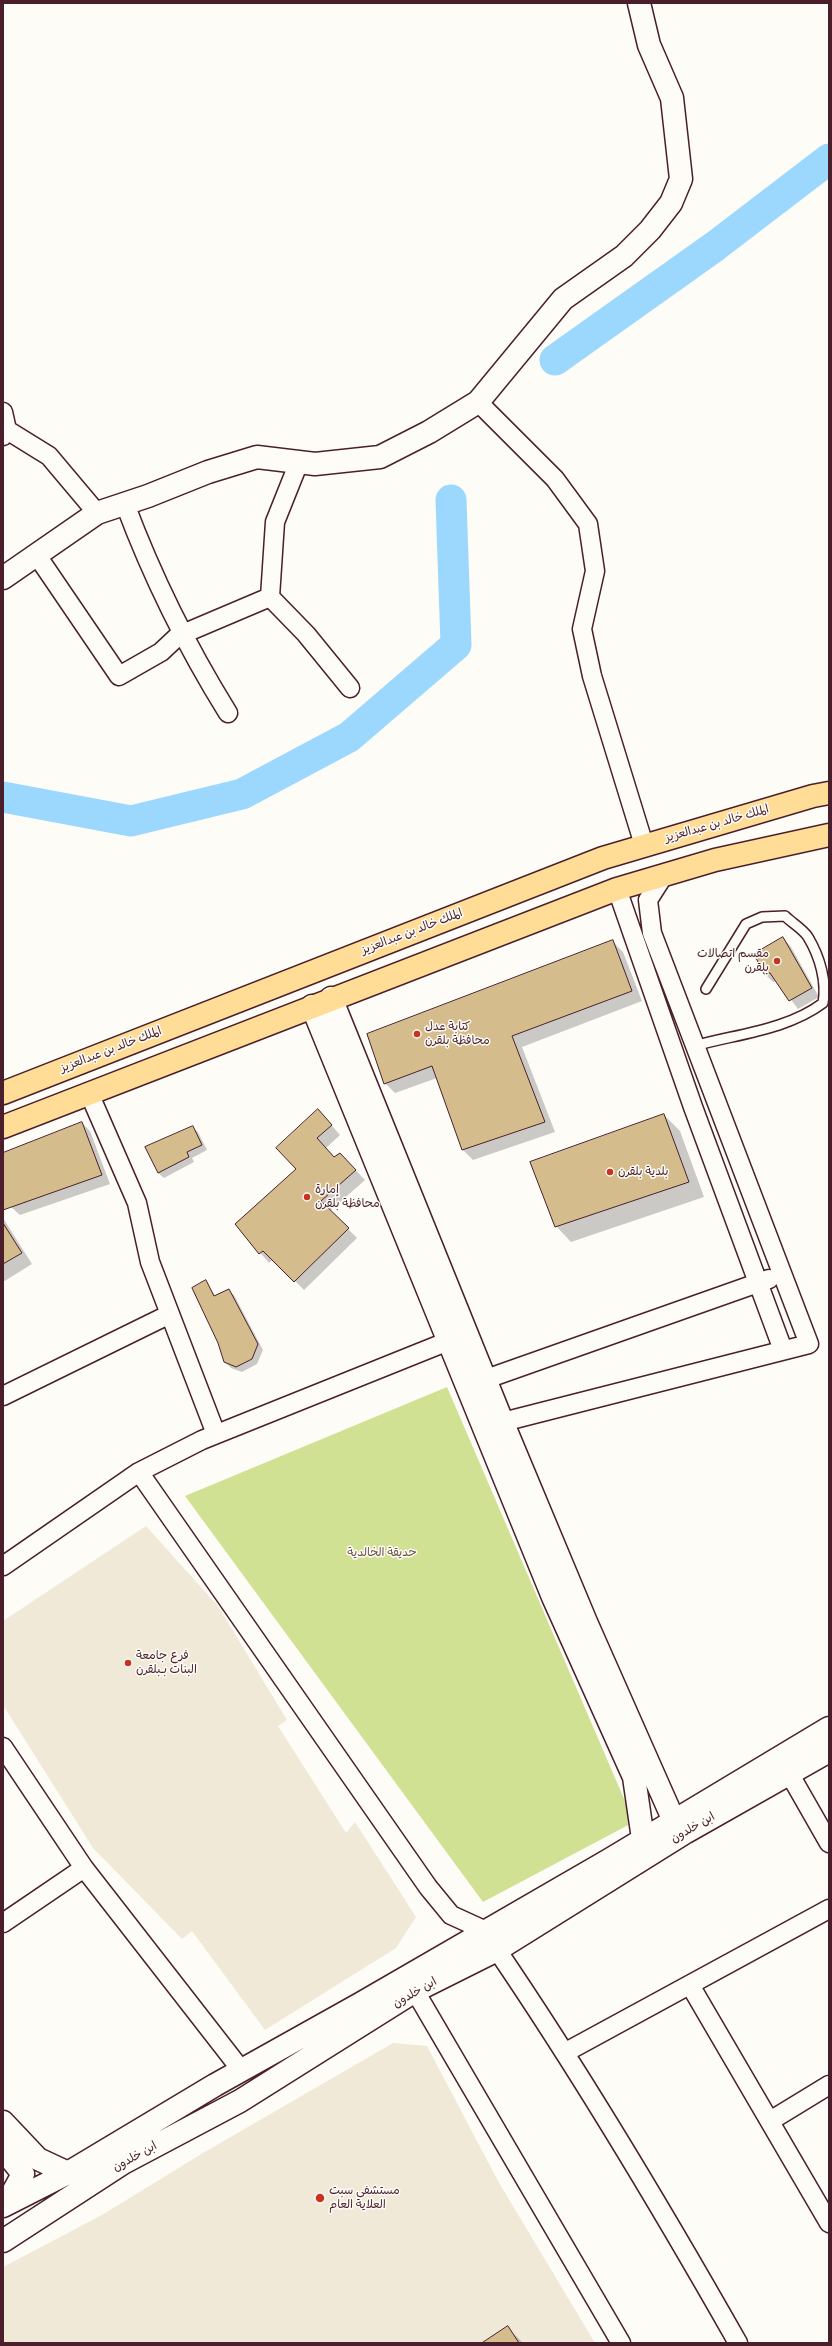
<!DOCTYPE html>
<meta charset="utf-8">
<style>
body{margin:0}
#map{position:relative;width:832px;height:2346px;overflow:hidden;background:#fdfcf7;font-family:Itim,sans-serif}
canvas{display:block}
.frame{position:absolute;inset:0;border:4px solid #4a1f2b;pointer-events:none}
</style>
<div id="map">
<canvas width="832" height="2346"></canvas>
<div class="frame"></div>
</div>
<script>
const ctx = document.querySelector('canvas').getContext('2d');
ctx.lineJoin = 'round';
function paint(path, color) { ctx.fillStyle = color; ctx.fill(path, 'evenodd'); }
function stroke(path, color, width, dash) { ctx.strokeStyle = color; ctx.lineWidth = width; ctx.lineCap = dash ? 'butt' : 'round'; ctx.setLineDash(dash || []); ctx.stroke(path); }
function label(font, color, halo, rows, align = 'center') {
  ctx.font = font + ' Itim,"Playpen Sans Arabic",sans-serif'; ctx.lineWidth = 3; ctx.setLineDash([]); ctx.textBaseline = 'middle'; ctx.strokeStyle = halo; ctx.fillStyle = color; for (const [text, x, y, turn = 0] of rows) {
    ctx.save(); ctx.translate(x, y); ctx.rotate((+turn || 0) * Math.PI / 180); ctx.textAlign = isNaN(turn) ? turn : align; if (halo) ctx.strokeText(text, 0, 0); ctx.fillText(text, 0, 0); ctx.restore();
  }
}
const built = new Path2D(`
 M 146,1526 L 218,1606 L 287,1720 L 278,1726 L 346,1833 L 355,1822 L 416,1917 L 396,1948 L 265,2030 L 192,1931 L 182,1939 L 93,1848 L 3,1705 L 3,1621 Z
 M 393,2043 L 427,2046 L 498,2181 L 595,2343 L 3,2343 L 3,2267 L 102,2215 L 203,2153 Z`);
const green = new Path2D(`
 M 447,1387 L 634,1822 L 483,1902 L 185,1496 Z`);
const shadow = new Path2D(`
 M 783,938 L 791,947 L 819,997 L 798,1009 L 777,981 L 773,982 L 765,974 Z
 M 612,941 L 623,952 L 642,1001 L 522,1047 L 555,1132 L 473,1160 L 463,1150 L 437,1078 L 395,1093 L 385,1083 Z
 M 664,1115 L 680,1131 L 704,1197 L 571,1242 L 556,1226 Z
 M 327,1120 L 340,1135 L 326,1148 L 335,1158 L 349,1163 L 365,1180 L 330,1211 L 357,1238 L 304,1290 L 273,1259 L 269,1263 L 236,1224 L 297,1170 Z
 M 82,1123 L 90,1131 L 110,1184 L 20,1215 L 11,1207 L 3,1185 L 3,1154 Z
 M 192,1127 L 198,1132 L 207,1150 L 192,1158 L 194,1162 L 164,1178 L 158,1173 Z
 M 3,1218 L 32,1264 L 3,1282 Z
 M 206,1282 L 216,1297 L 229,1290 L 234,1295 L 263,1350 L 257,1364 L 242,1372 L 231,1368 L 225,1362 Z
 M 508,2328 L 523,2343 L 484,2343 Z`);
const river = new Path2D(`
 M 555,360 L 714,247 L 829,159
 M 3,797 L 131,821 L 242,794 L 349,737 L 456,645 L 451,500`);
const building = new Path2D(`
 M 783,937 L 812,988 L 789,1001 L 770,973 L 764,974 L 754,954 Z
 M 613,940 L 632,991 L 512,1036 L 545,1122 L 462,1150 L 432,1066 L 384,1084 L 367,1034 Z
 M 318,1109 L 332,1125 L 317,1138 L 334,1157 L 340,1153 L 356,1170 L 321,1201 L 349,1228 L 294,1282 L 263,1251 L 259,1254 L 235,1224 L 296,1169 L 276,1148 Z
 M 664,1114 L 689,1182 L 555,1227 L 530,1162 Z
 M 82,1122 L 102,1175 L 3,1210 L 3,1153 Z
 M 193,1126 L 202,1145 L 187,1152 L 189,1157 L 158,1173 L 145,1147 Z
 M 3,1223 L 22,1253 L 3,1264 Z
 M 206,1280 L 214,1296 L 229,1289 L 258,1344 L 252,1359 L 236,1367 L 224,1362 L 218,1343 L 192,1288 Z
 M 508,2326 L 519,2343 L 482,2343 Z`);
const lane = new Path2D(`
 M 694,1046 C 737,1034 787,1030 823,1003 C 827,982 820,957 808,937 C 803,929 792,923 785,916 L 762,917 L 746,924 L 706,989`);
const street = new Path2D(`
 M 478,402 L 555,479 L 588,524 L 595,571 L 582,629 L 592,676 L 644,845
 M 3,412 L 7,430
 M 3,436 L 7,430 L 49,456 L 97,513
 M 125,504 C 152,576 187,647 228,713
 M 36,554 L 119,676 L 161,652 L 178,636 L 270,597 L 275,522 L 299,462
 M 270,597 L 306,634 L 350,688
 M 617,889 L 693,1107 L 783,1350
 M 89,1093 L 137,1203 L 150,1262 L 216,1434
 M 472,1384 L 769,1279
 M 3,1396 L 170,1314
 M 491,1425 L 809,1344 L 652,933 L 648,900 L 664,875
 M 139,1472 L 428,1887 L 451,1915 L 486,1931
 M 3,1566 L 139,1472 L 202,1440 L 461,1336
 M 3,1747 L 84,1868 L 242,2071
 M 789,1773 L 829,1843
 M 3,1923 L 84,1868
 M 497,1950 C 584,2078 662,2209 738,2343
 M 690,1985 L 829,2223
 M 415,1991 L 621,2343
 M 566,2052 L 829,1909
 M 770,2121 L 829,2085`);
const secondary = new Path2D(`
 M 3,578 L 97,513 L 148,496 L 208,472 L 257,457 L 315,464 L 380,457 L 429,432 L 478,402 L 563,299 L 624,256 L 650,230 L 671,203 L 681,179 L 672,98 L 649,45 L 639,3
 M 331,998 L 502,1421 L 586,1622 L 674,1821
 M 312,1006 L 553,1597 L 634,1777 L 643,1839
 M 3,2122 L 38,2159 L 68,2173
 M 3,2149 L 23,2174 L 7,2203
 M 3,2206 L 68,2173 L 215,2085 L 360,2004 L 609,1860 L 829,1728
 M 3,2241 L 123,2163 L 240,2101 L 415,1991 L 497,1950 L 686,1832 L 829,1751`);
const highway = new Path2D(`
 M 3,1093 L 603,858 L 813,796 L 829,793
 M 3,1127 L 617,889 L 715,860 L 829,835`);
const markers = [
 [777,961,4,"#c8321e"],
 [417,1034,4,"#c8321e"],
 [610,1172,4,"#c8321e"],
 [307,1197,4,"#c8321e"],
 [128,1663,4,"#c8321e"],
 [320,2198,5,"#c8321e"]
];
const streetNames = [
 ["الملك خالد بن عبدالعزيز",717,824,-16],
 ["الملك خالد بن عبدالعزيز",412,932,-21],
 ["الملك خالد بن عبدالعزيز",111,1050,-21],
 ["ابن خلدون",693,1828,-30],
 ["ابن خلدون",415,1993,-30],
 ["ابن خلدون",135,2157,-29]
];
const poiNames = [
 ["مقسم اتصالات",769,954,"right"],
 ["بلقرن",769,968,"right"],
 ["كتابة عدل",425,1027],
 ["محافظة بلقرن",425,1041],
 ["بلدية بلقرن",618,1172],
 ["إمارة",315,1190],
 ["محافظة بلقرن",315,1204],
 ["فرع جامعة",136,1656],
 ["البنات بـبلقرن",136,1670],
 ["مستشفى سبت",329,2191],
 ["العلاية العام",329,2205]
];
const parkNames = [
 ["حديقة الخالدية",382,1553]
];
paint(built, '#f1e9d7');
paint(green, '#d1e194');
paint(shadow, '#0003');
stroke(river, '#9cd8fd', 31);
paint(building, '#d5bc8c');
stroke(building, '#4a1f2b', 1);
stroke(lane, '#4a1f2b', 12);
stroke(street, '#4a1f2b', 21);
stroke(secondary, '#4a1f2b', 25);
stroke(highway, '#4a1f2b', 25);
stroke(lane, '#fdfcf7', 9);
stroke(street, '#fdfcf7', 18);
stroke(secondary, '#fdfcf7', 22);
stroke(highway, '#ffdd96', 22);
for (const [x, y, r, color] of markers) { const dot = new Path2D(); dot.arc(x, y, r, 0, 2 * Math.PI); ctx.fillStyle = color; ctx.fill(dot); stroke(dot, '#fdfcf7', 1.5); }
label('12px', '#4a1f2b', '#fdfcf7', streetNames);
label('12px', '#4a1f2b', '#fdfcf7', poiNames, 'left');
label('12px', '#6c5045', '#fdfcf7', parkNames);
</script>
